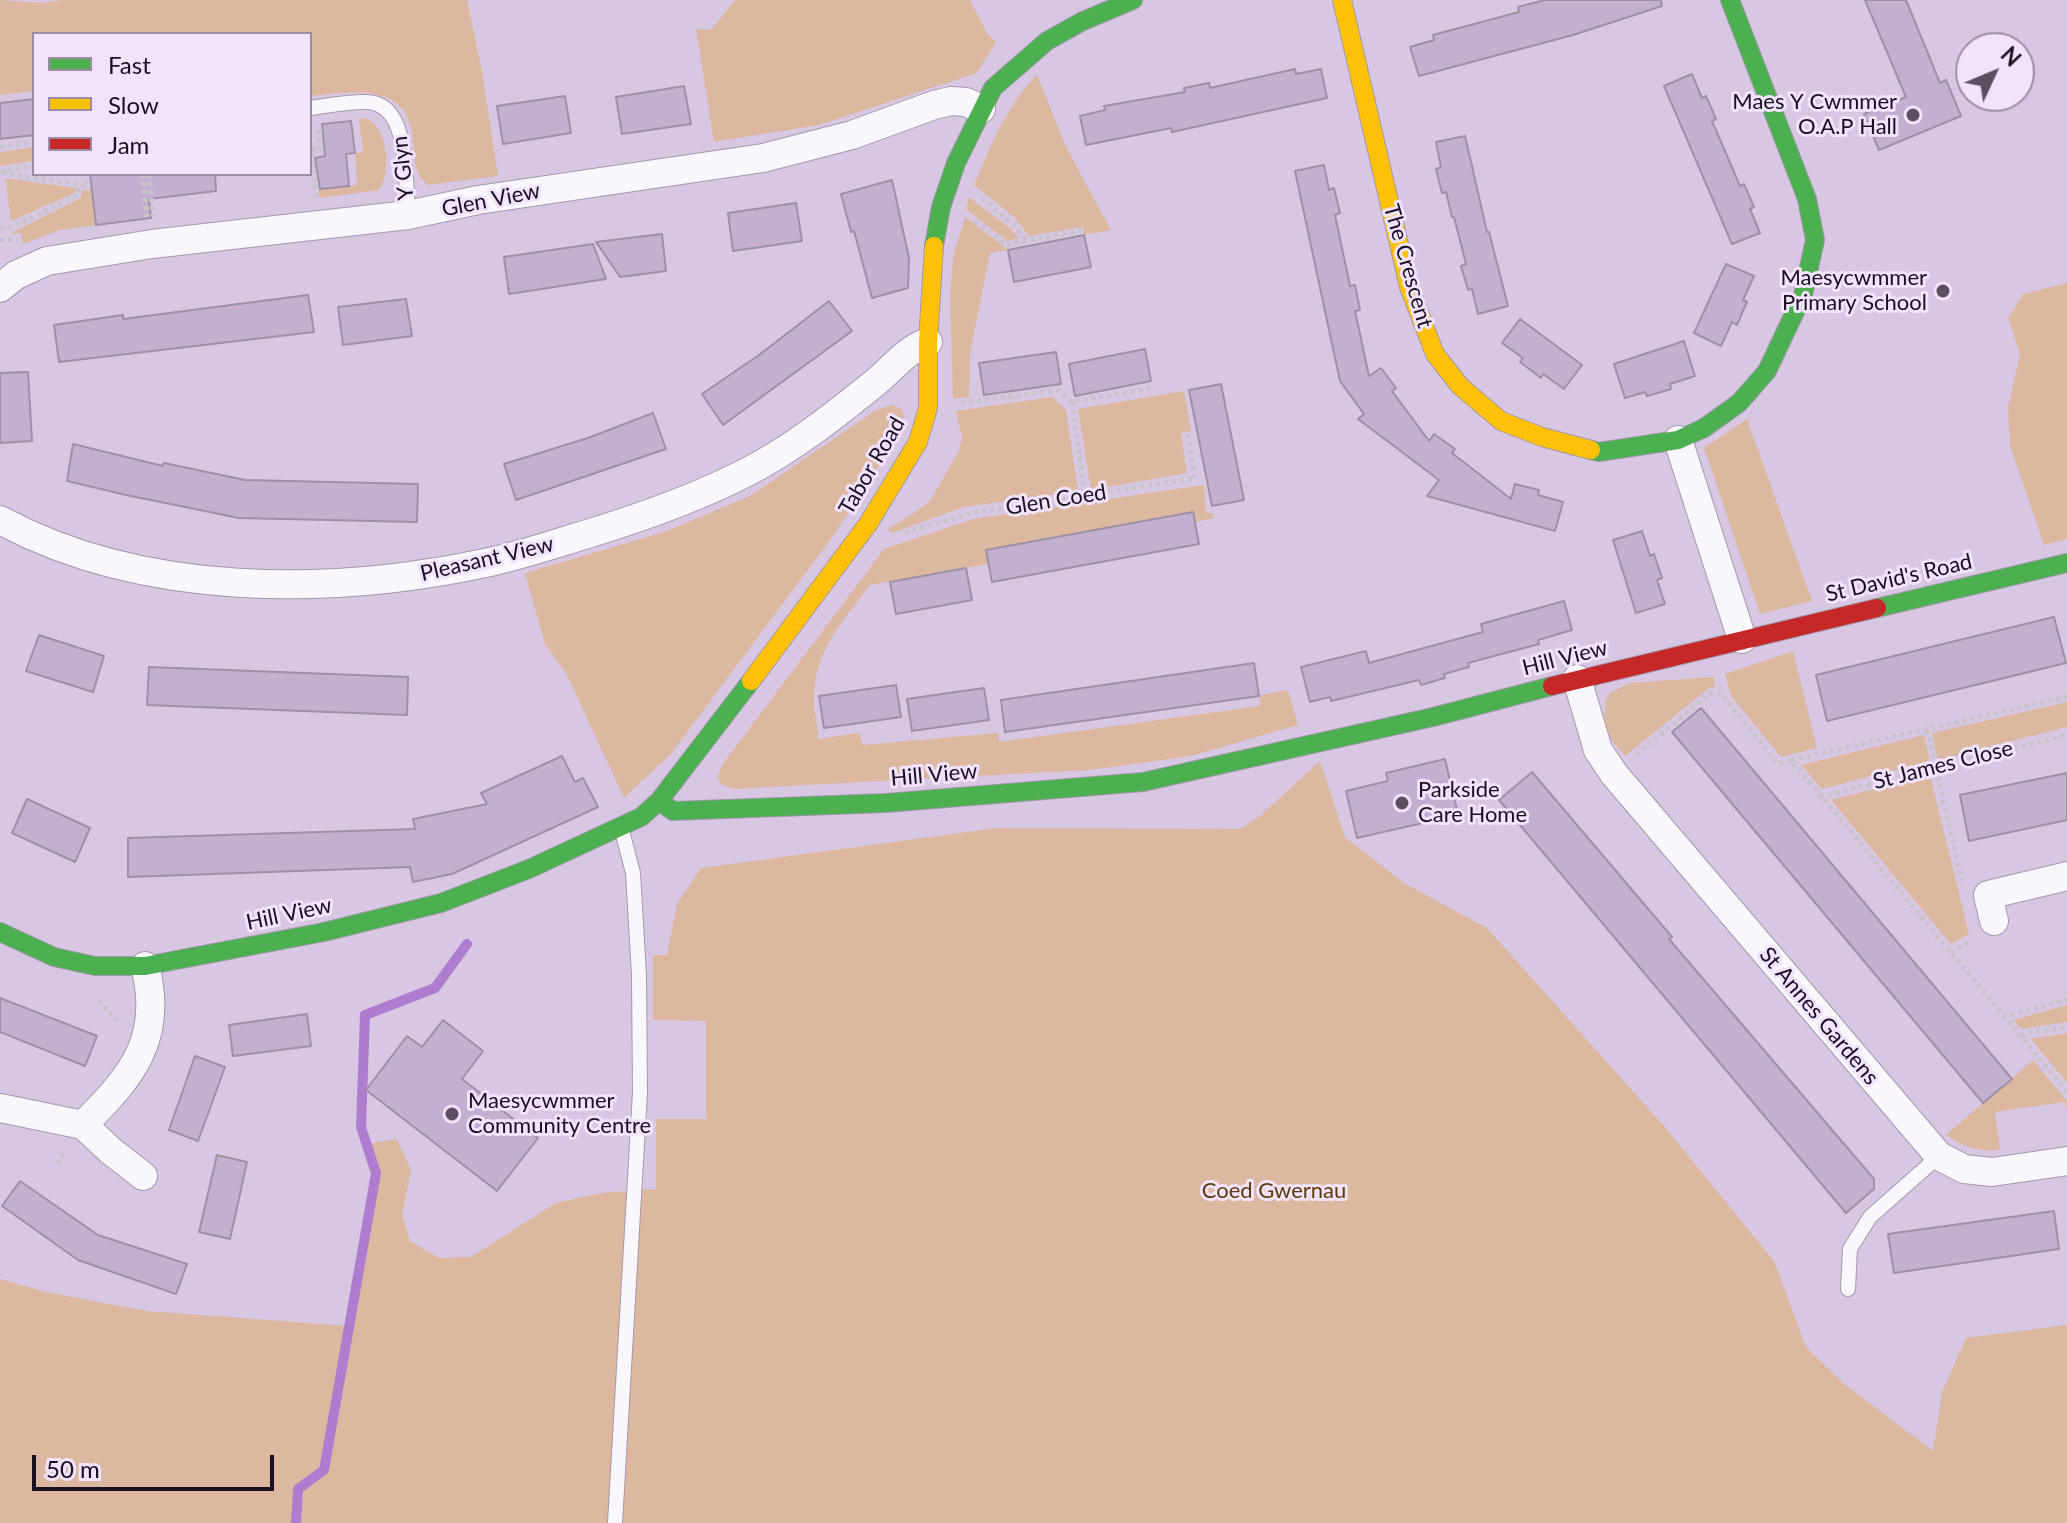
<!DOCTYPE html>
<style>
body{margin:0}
#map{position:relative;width:2067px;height:1523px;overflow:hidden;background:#d7c7e2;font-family:Lato,sans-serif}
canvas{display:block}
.legend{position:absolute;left:32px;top:32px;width:280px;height:144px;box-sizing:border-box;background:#f1e3fc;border:2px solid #9b8ea4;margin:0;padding:10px 14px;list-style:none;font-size:24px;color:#190f20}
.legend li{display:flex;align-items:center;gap:16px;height:40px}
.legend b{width:40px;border:2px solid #9b8ea4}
.north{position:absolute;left:1955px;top:32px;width:80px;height:80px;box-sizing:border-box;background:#f1e3fc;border:2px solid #9b8ea4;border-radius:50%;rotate:46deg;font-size:22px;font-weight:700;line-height:32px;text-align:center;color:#190f20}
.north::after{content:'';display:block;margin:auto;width:28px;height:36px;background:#5c4f64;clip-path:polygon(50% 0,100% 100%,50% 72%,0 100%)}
.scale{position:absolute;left:32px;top:1455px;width:242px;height:36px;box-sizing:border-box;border:4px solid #190f20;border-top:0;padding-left:10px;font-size:24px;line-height:28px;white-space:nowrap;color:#190f20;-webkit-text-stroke:6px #f1e3fc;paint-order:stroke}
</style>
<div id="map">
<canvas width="2067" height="1523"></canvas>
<ul class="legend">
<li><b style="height:10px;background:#4caf50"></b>Fast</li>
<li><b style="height:10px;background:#ffc107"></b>Slow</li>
<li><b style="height:10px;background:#c62828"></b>Jam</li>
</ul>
<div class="north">N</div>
<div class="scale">50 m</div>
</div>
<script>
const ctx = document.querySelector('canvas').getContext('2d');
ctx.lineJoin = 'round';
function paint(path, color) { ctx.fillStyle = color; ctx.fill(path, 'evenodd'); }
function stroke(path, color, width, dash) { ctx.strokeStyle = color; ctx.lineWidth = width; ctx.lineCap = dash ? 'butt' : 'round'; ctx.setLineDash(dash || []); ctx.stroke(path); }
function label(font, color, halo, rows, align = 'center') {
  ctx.font = font + ' Lato,sans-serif'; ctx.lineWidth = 6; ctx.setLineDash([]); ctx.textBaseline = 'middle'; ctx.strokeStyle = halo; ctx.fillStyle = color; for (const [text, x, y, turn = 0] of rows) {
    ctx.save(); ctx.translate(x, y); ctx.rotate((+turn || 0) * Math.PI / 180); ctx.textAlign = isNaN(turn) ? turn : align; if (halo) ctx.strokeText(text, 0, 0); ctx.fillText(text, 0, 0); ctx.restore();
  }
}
const green = new Path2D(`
 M 0,0 L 42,3 L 63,0 L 467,0 L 482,71 L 498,176 L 428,185 C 416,175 415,167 414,153 C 413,145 413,136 411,128 C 401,81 345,93 310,96 L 310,34 L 34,34 L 34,91 L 0,95 Z
 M 735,0 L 970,0 L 987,33 L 996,42 L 977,73 L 819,125 L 714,142 L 696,29 L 711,30 Z
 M 1037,75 L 1066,147 L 1111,230 L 1084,235 L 1083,227 L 1029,236 L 1014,217 L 974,185 C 991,146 1006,106 1037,75 Z
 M 367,118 C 388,130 392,172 379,190 L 320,198 L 318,190 L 357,185 L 355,153 L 363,152 L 359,119 Z
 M 34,147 L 34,161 L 0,166 L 0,152 Z
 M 5,178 L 75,188 L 75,193 L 11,221 Z
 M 92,189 L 96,225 L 60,230 L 23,244 L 21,233 L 9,234 L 81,198 L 82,191 Z
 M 969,197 L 1010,228 L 1019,238 L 1007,241 L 966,209 Z
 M 965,217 L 1008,250 L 990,253 L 970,353 L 969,397 L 953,399 L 950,293 L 954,252 Z
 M 2067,283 L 2067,539 L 2044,545 L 2010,446 L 2008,408 L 2020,354 L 2008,318 L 2023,294 Z
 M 1184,391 L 1191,431 L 1181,433 L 1187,473 L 1091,490 L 1078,409 Z
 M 1052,397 L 1066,410 L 1078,491 L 964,507 L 892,533 L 887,529 L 911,515 L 930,501 L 959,451 L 962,438 L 956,411 Z
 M 892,405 L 902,409 L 904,417 L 902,430 L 831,539 L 670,755 L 624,798 L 567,675 L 545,644 L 525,573 L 664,532 L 750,496 L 876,410 Z
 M 1747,419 L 1812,601 L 1760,614 L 1704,448 Z
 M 1204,485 L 1206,513 L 1213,513 L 1214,518 L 1195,522 L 1192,512 L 1004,547 L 986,550 L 988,564 L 870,585 C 845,618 815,651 814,695 C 813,709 818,724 818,739 L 859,733 L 863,745 L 998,733 L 999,742 L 1260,706 L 1259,696 L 1288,690 L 1298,725 L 1191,756 L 1090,770 L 732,789 L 720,783 L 718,776 L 722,765 L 884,549 L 973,519 Z
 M 1793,651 L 1817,748 L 1781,757 L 1731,696 L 1725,674 Z
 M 1714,677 L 1715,687 L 1709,688 L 1625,756 L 1612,741 L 1604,720 L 1606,700 L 1611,692 L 1631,683 Z
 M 2067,702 L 2067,727 L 1938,760 L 1932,733 Z
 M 1924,735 L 1930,761 L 1822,789 L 1801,765 Z
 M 1320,761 L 1345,837 L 1404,883 L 1487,928 L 1664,1126 L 1774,1261 L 1806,1347 L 1843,1383 L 1933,1451 L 1942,1392 L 1966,1338 L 2067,1325 L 2067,1523 L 0,1523 L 0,1279 L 46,1292 L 146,1311 L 349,1326 L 376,1173 L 367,1144 L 397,1139 L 411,1170 L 402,1215 L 410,1241 L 439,1258 L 471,1257 L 556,1203 L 602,1193 L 656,1189 L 656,1119 L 706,1119 L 706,1021 L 653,1020 L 653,955 L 667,955 L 677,904 L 701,868 L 997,828 L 1240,829 L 1260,816 Z
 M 1930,775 L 1969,934 L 1951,944 L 1831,800 Z
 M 2067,1005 L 2067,1022 L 2022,1029 L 2013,1020 Z
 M 2067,1033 L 2067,1083 L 2031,1039 Z
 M 2033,1060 L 2067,1101 L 2067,1111 L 2065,1102 L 1995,1112 L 2000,1150 C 1978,1152 1964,1147 1946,1135 Z`);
const stream = new Path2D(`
 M 296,1523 L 298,1489 L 324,1470 L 376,1173 L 361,1127 L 365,1015 L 435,988 L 467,944`);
const building = new Path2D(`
 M 1545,0 L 1661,0 L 1662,6 L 1573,35 L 1419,76 L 1410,47 L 1434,40 L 1433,35 L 1519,12 L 1518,7 Z
 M 1865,0 L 1906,0 L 1940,83 L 1946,80 L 1961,116 L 1879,150 L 1864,114 L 1906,97 Z
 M 1295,69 L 1296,74 L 1321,69 L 1327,98 L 1172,132 L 1171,128 L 1086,145 L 1080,116 L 1105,110 L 1104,106 L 1185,92 L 1184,88 L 1209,83 L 1210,88 Z
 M 1692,74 L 1702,98 L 1706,96 L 1716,119 L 1712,121 L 1740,186 L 1744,184 L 1754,207 L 1750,209 L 1760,233 L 1732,244 L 1664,86 Z
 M 684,86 L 691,124 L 622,134 L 616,97 Z
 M 565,96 L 571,133 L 503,144 L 497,106 Z
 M 34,99 L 34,135 L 0,139 L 0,103 Z
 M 351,121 L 355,153 L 346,154 L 349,186 L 320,189 L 315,158 L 325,156 L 322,124 Z
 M 1465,136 L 1487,232 L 1489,232 L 1508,306 L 1478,314 L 1472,289 L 1468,290 L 1461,266 L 1466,264 L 1454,217 L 1452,217 L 1446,192 L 1442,193 L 1436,169 L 1441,167 L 1436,142 Z
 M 1324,165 L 1329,190 L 1334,188 L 1340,213 L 1335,215 L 1350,286 L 1355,285 L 1360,310 L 1355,311 L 1369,376 L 1381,368 L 1396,388 L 1392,391 L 1429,441 L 1434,434 L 1455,449 L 1452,453 L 1511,499 L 1515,484 L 1539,490 L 1538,495 L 1563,502 L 1555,531 L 1427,496 L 1439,480 L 1358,419 L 1364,414 L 1340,381 L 1295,171 Z
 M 90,174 L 215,174 L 216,191 L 149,199 L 151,218 L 96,225 Z
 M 892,180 L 909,258 L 908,288 L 872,298 L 854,231 L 851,232 L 841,194 Z
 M 796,203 L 802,241 L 733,251 L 728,213 Z
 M 662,234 L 666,271 L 620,277 L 596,242 Z
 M 1084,235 L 1091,267 L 1014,282 L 1008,250 Z
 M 593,244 L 606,279 L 509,294 L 504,257 Z
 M 1726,264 L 1754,276 L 1743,300 L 1747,302 L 1742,313 L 1737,325 L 1732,322 L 1721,346 L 1694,333 Z
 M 308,295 L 314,332 L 59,362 L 54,325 L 123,315 L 123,319 Z
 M 406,299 L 412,336 L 343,345 L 338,307 Z
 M 829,301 L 852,331 L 723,425 L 702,394 L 759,355 Z
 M 1520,319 L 1582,365 L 1564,389 L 1543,374 L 1541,378 L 1520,362 L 1523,358 L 1502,343 Z
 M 1684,341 L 1695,376 L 1670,384 L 1671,389 L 1658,393 L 1647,396 L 1645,392 L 1625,398 L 1614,364 Z
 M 1145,349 L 1151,381 L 1075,396 L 1069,364 Z
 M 1056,352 L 1061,384 L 984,395 L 979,363 Z
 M 28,372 L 32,441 L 0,443 L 0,373 Z
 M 1221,384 L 1244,500 L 1212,506 L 1189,390 Z
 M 653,413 L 666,449 L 516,500 L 504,464 L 588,438 Z
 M 73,444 L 163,466 L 164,463 L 245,480 L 418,484 L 417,522 L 239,518 L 126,495 L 67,481 Z
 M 1193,512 L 1199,544 L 992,582 L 986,550 Z
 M 1642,531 L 1650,556 L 1654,554 L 1662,578 L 1657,580 L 1665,604 L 1636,613 L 1613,540 Z
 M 966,568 L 972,600 L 896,614 L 890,582 Z
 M 1564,601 L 1572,630 L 1538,640 L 1539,644 L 1468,663 L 1469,667 L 1444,674 L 1445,678 L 1421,685 L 1419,680 L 1331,701 L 1330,697 L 1310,702 L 1301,667 L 1366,651 L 1369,663 L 1483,632 L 1481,624 Z
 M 2054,617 L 2066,663 L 1827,721 L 1816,675 Z
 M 39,635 L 104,656 L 93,692 L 26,671 Z
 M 1254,663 L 1259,696 L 1005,732 L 1001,700 Z
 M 149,667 L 408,677 L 407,715 L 147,705 Z
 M 896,685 L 901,717 L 824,728 L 819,696 Z
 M 984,688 L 989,720 L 912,731 L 907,699 Z
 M 1701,708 L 2012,1079 L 1983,1103 L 1672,732 Z
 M 562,756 L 575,782 L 583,778 L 598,807 L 452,874 L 413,882 L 410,867 L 128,877 L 128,838 L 415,829 L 413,819 L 487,804 L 481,793 Z
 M 1445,759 L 1458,815 L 1357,838 L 1346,791 L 1388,781 L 1386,773 Z
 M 1532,772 L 1672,937 L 1669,939 L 1874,1179 L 1874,1189 L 1846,1213 L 1499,800 Z
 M 2067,773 L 2067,820 L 1969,841 L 1960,795 Z
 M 27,799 L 90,828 L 75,862 L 12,833 Z
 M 0,998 L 97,1036 L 85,1066 L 0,1032 Z
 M 307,1014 L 311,1046 L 233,1056 L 229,1025 Z
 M 443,1020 L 483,1051 L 462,1079 L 538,1138 L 497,1191 L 366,1090 L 407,1036 L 422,1047 Z
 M 195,1056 L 225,1067 L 198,1141 L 169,1130 Z
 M 217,1155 L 247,1162 L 230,1239 L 199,1232 Z
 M 20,1181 L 98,1235 L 187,1264 L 176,1294 L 78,1260 L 2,1206 Z
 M 2054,1211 L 2059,1249 L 1894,1273 L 1888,1234 Z`);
const path = new Path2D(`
 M 0,147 L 34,142
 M 3,171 L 8,174 L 87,186 L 86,174
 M 0,172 L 34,165
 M 142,174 L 147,217
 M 149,174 L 153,216
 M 316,197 L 311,150 L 320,149 L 319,128
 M 982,198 L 1016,227 L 1027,241
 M 975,221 L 1006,245 L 1083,230
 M 0,229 L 12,227 L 78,195 L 78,184
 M 0,240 L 18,240
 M 1072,402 L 1085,496
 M 961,403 L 1059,390 L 1072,402 L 1153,388
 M 905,532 L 972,513 L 1195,478 L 1188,435
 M 1927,730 L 1962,881
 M 1636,755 L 1710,693 L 1721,693 L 1778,764 L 1791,760 L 2067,1092
 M 1791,760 L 2067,697
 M 1820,797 L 2067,735
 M 1951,952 L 1973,940
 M 98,1001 L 120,1022
 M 2003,1017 L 2067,1000
 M 2022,1037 L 2027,1033 L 2067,1027
 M 58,1164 L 64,1150`);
const lane = new Path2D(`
 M 310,108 C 328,106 348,101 367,102 C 411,103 405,183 408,215
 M 1848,1289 L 1850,1249 L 1870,1217 L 1939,1156
 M 615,1523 L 640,1092 L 639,975 L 633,873 L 621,827`);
const street = new Path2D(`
 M 0,288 L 16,275 L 47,261 L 152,244 L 408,215 L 478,200 L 763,158 L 852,135 L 934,105 L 951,101 L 966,102 L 981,109
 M 1678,440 L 1742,639
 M 0,520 C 142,597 330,596 485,563 C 518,556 551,545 584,535 C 640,518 695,499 747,472 C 794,448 835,415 876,382 C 893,368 907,349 928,342
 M 1577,679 L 1598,750 L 1614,774 L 1939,1156 L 1964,1169 L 1992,1172 L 2067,1161
 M 1994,921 L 1988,895 L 2067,876
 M 0,1108 L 83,1125 C 132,1076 164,1039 145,966
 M 83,1125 L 111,1151 L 143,1176`);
const fast = new Path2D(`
 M 934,246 L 941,207 L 956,163 L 993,88 L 1047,41 L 1083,21 L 1133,0
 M 1591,450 L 1599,452 L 1678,440 L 1704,428 L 1739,403 L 1767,371 L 1803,295 L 1815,240 L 1807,199 L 1730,0
 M 1877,608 L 2067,563
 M 659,801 L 673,811 L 886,803 L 1143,782 L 1433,717 L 1552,686
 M 0,932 L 54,957 L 95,966 L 145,966 L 324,932 L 441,903 L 529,869 L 641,817 L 659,801 L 751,681`);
const slow = new Path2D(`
 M 1342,0 L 1409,287 L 1435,354 L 1460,386 L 1501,421 L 1542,437 L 1591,450
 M 751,681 L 868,524 L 918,442 L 928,408 L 928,342 L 934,246`);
const jam = new Path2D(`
 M 1552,686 L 1877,608`);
const markers = [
 [1913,115,8,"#5c4f64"],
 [1943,291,8,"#5c4f64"],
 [1402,803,8,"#5c4f64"],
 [452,1114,8,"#5c4f64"]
];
const poiNames = [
 ["Maes Y Cwmmer",1897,102],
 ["O.A.P Hall",1897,127],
 ["Maesycwmmer",1927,278],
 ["Primary School",1927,303],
 ["Parkside",1418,790,"left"],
 ["Care Home",1418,815,"left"],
 ["Maesycwmmer",468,1101,"left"],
 ["Community Centre",468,1126,"left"]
];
const streetNames = [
 ["Y Glyn",403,168,-96],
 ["Glen View",491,200,-11],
 ["The Crescent",1408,266,74],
 ["Tabor Road",872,466,-60],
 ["Glen Coed",1056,500,-9],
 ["Pleasant View",487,559,-13],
 ["St David's Road",1899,578,-13],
 ["Hill View",1565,658,-14],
 ["St James Close",1943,765,-14],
 ["Hill View",934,775,-5],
 ["Hill View",289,914,-12],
 ["St Annes Gardens",1819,1016,50]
];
const parkNames = [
 ["Coed Gwernau",1274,1191]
];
paint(green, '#dcb8a1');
stroke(stream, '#af7dd0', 10);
paint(building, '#c4afd1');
stroke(building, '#9d91a6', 2);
stroke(lane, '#a498ad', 16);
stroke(street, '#a498ad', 30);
stroke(fast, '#a498ad', 20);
stroke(slow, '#a498ad', 20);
stroke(jam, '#a498ad', 20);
stroke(path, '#c9c4cc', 5, [4, 4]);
stroke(lane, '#f9f7fb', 14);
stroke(street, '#f9f7fb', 28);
stroke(fast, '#4caf50', 18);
stroke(slow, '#ffc107', 18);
stroke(jam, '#c62828', 18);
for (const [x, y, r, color] of markers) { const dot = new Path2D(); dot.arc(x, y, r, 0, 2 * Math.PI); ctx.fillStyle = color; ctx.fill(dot); stroke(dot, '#f1e3fc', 3); }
label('22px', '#190f20', '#f1e3fc', poiNames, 'right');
label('22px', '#190f20', '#f1e3fc', streetNames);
label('22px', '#5d3a06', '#f1e3fc', parkNames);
</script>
